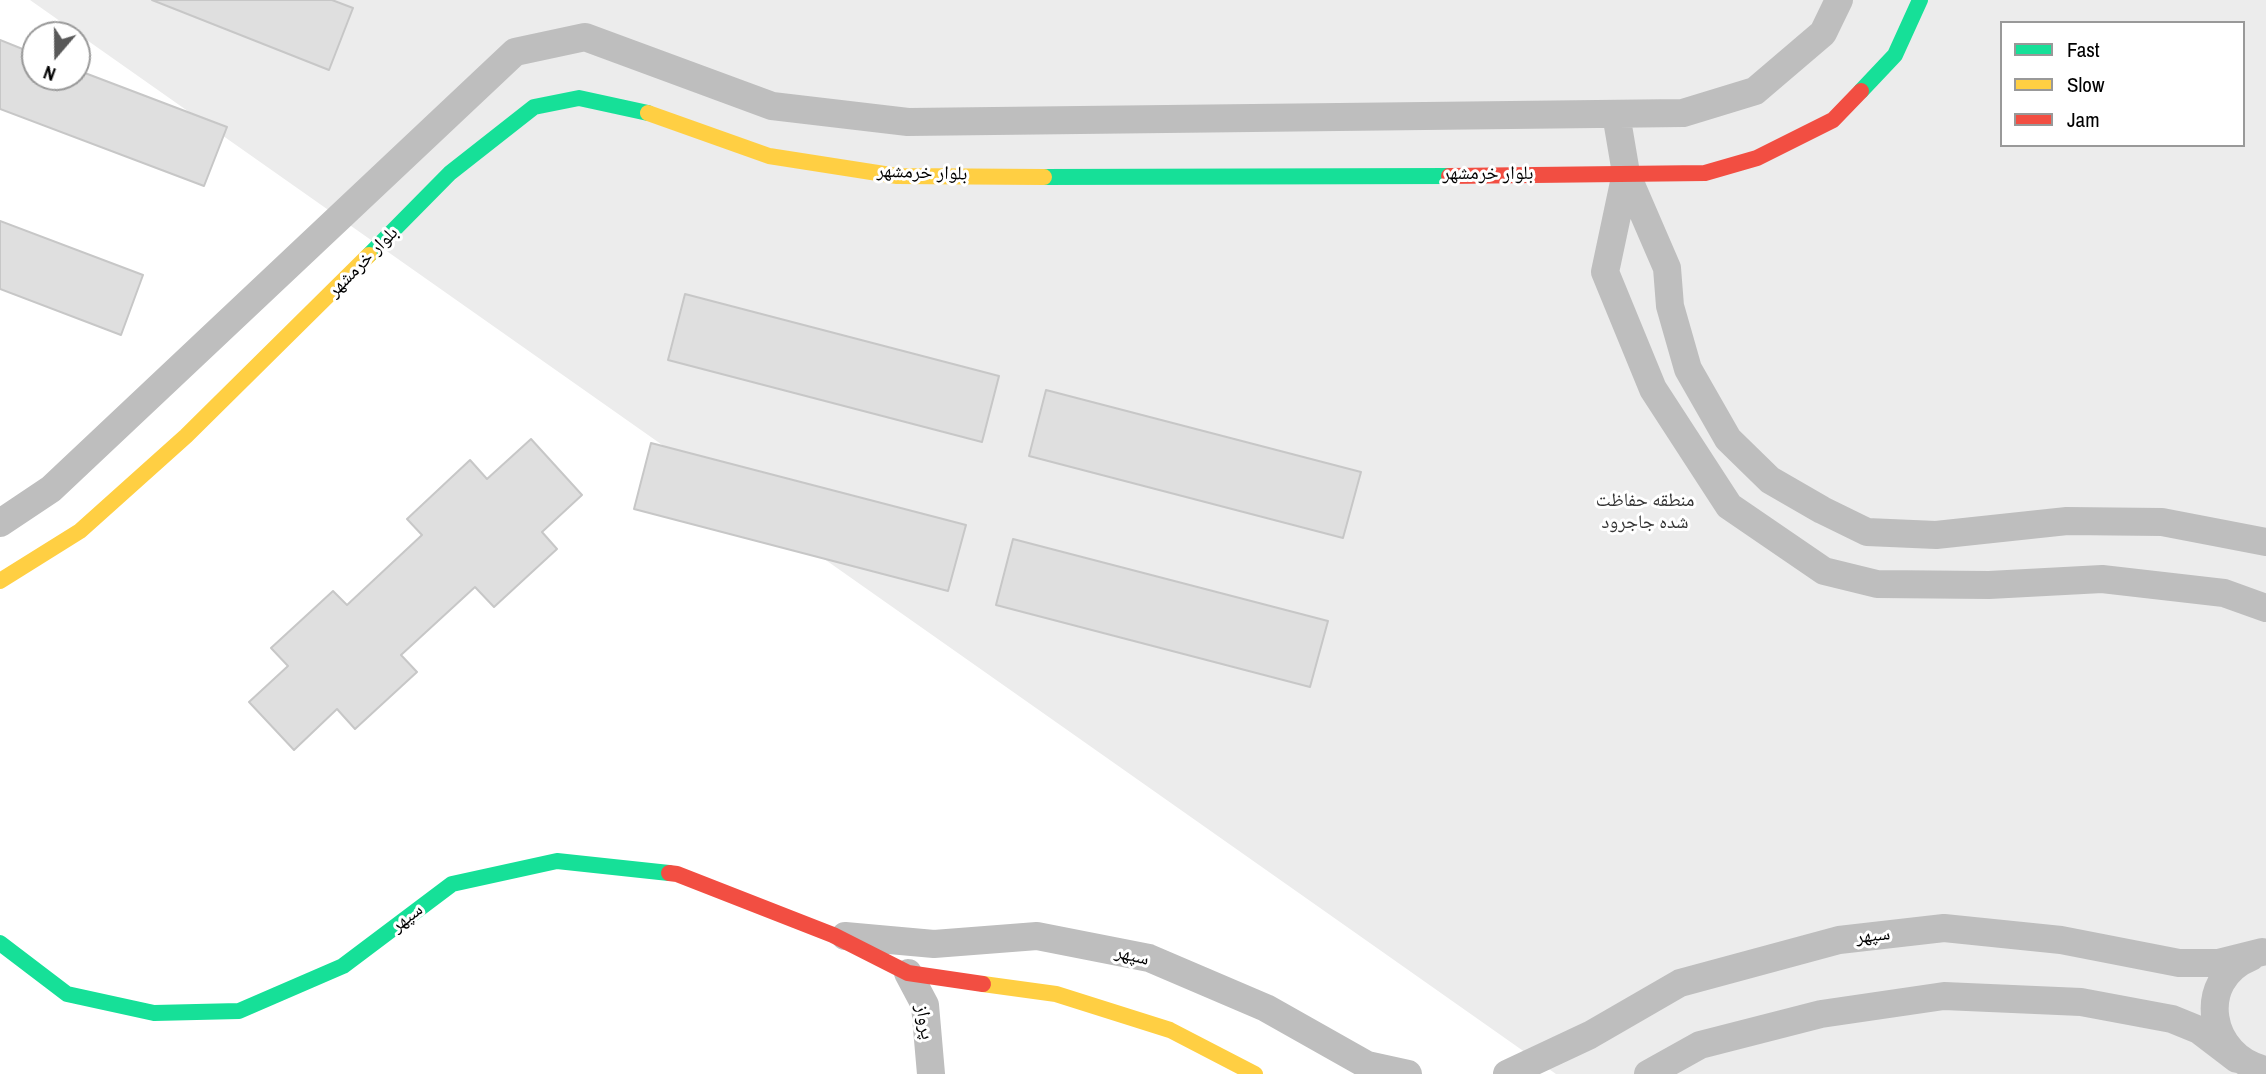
<!DOCTYPE html>
<meta charset="utf-8">
<style>
body{margin:0}
#map{position:relative;width:2266px;height:1074px;overflow:hidden;background:#fff;font-family:"Archivo Narrow",sans-serif}
canvas{display:block}
.legend{position:absolute;left:2000px;top:21px;width:245px;height:126px;box-sizing:border-box;background:#fff;border:2px solid #999;margin:0;padding:9px 12px;list-style:none;font-size:21px;color:#000}
.legend li{display:flex;align-items:center;gap:14px;height:35px}
.legend b{width:35px;border:2px solid #999}
.north{position:absolute;left:21px;top:21px;width:70px;height:70px;box-sizing:border-box;background:#fff;border:2px solid #999;border-radius:50%;rotate:200deg;font-size:19px;font-weight:700;line-height:28px;text-align:center;color:#000}
.north::after{content:'';display:block;margin:auto;width:24px;height:32px;background:#595959;clip-path:polygon(50% 0,100% 100%,50% 72%,0 100%)}
</style>
<div id="map">
<canvas width="2266" height="1074"></canvas>
<ul class="legend">
<li><b style="height:9px;background:#16e098"></b>Fast</li>
<li><b style="height:9px;background:#ffcf43"></b>Slow</li>
<li><b style="height:9px;background:#f24e42"></b>Jam</li>
</ul>
<div class="north">N</div>
</div>
<script>
const ctx = document.querySelector('canvas').getContext('2d');
ctx.lineJoin = 'round';
function paint(path, color) { ctx.fillStyle = color; ctx.fill(path, 'evenodd'); }
function stroke(path, color, width, dash) { ctx.strokeStyle = color; ctx.lineWidth = width; ctx.lineCap = dash ? 'butt' : 'round'; ctx.setLineDash(dash || []); ctx.stroke(path); }
function label(font, color, halo, rows, align = 'center') {
  ctx.font = font + ' "Archivo Narrow","Noto Naskh Arabic",sans-serif'; ctx.lineWidth = 6; ctx.setLineDash([]); ctx.textBaseline = 'middle'; ctx.strokeStyle = halo; ctx.fillStyle = color; for (const [text, x, y, turn = 0] of rows) {
    ctx.save(); ctx.translate(x, y); ctx.rotate((+turn || 0) * Math.PI / 180); ctx.textAlign = isNaN(turn) ? turn : align; if (halo) ctx.strokeText(text, 0, 0); ctx.fillText(text, 0, 0); ctx.restore();
  }
}
const green = new Path2D(`
 M 30,0 L 2266,0 L 2266,1074 L 1556,1074 ZM 2002,23 L 2243,23 L 2243,145 L 2002,145 Z`);
const building = new Path2D(`
 M 152,0 L 332,0 L 353,8 L 329,70 Z
 M 0,40 L 35,54 L 35,77 L 77,77 L 77,70 L 227,127 L 204,186 L 0,109 Z
 M 0,221 L 143,275 L 121,335 L 0,289 Z
 M 685,294 L 999,376 L 982,442 L 668,360 Z
 M 1046,390 L 1361,472 L 1343,538 L 1029,456 Z
 M 531,439 L 582,495 L 542,532 L 557,549 L 494,607 L 475,587 L 401,655 L 417,672 L 355,729 L 337,709 L 294,750 L 249,702 L 288,666 L 271,648 L 333,591 L 347,605 L 422,535 L 407,519 L 470,460 L 487,479 Z
 M 651,443 L 966,525 L 948,591 L 634,509 Z
 M 1013,539 L 1328,621 L 1310,687 L 996,605 Z`);
const street = new Path2D(`
 M 1616,114 L 1626,173 L 1667,268 L 1670,306 L 1688,369 L 1728,439 L 1770,480 L 1822,510 L 1867,532 L 1936,535 L 2067,521 L 2162,522 L 2266,542
 M 1626,173 L 1605,272 L 1653,389 L 1729,506 L 1824,571 L 1877,584 L 1989,585 L 2102,579 L 2224,593 L 2266,608
 M 0,523 L 51,489 L 515,52 L 585,37 L 772,106 L 908,122 L 1683,113 L 1755,91 L 1823,33 L 1839,0
 M 845,936 L 934,944 L 1037,936 L 1149,958 L 1266,1008 L 1367,1065 L 1408,1074
 M 2251,957 C 2194,980 2208,1058 2266,1070
 M 908,973 L 925,1005 L 931,1074
 M 1507,1074 L 1590,1035 L 1680,983 L 1839,940 L 1944,928 L 2061,940 L 2179,963 L 2218,963 L 2262,952
 M 1648,1074 L 1700,1045 L 1821,1014 L 1944,996 L 2081,1002 L 2172,1019 L 2199,1030 L 2237,1059`);
const fast = new Path2D(`
 M 1861,91 L 1895,55 L 1920,0
 M 1044,177 L 1449,176
 M 369,255 L 450,173 L 534,107 L 579,98 L 648,113
 M 0,943 L 67,994 L 154,1013 L 239,1011 L 343,966 L 452,884 L 557,861 L 669,873`);
const slow = new Path2D(`
 M 648,113 L 769,156 L 897,176 L 1044,177
 M 0,581 L 80,531 L 186,436 L 369,255
 M 983,984 L 1056,994 L 1170,1030 L 1255,1074`);
const jam = new Path2D(`
 M 1449,176 L 1705,173 L 1757,158 L 1833,120 L 1861,91
 M 669,873 L 677,874 L 833,935 L 908,973 L 983,984`);
const streetNames = [
 ["بلوار خرمشهر",922,173,2],
 ["بلوار خرمشهر",1488,174],
 ["بلوار خرمشهر",363,262,-45],
 ["سپهر",407,918,-37],
 ["سپهر",1873,936,-6],
 ["سپهر",1132,956,14],
 ["پرواز",924,1022,80]
];
const parkNames = [
 ["منطقه حفاظت",1645,501],
 ["شده جاجرود",1645,523]
];
paint(green, '#ececec');
paint(building, '#dfdfdf');
stroke(building, '#c7c7c7', 2);
stroke(street, '#bebebe', 28);
stroke(fast, '#16e098', 16);
stroke(slow, '#ffcf43', 16);
stroke(jam, '#f24e42', 16);
label('19px', '#000', '#fff', streetNames);
label('19px', '#333', '#fff', parkNames);
</script>
